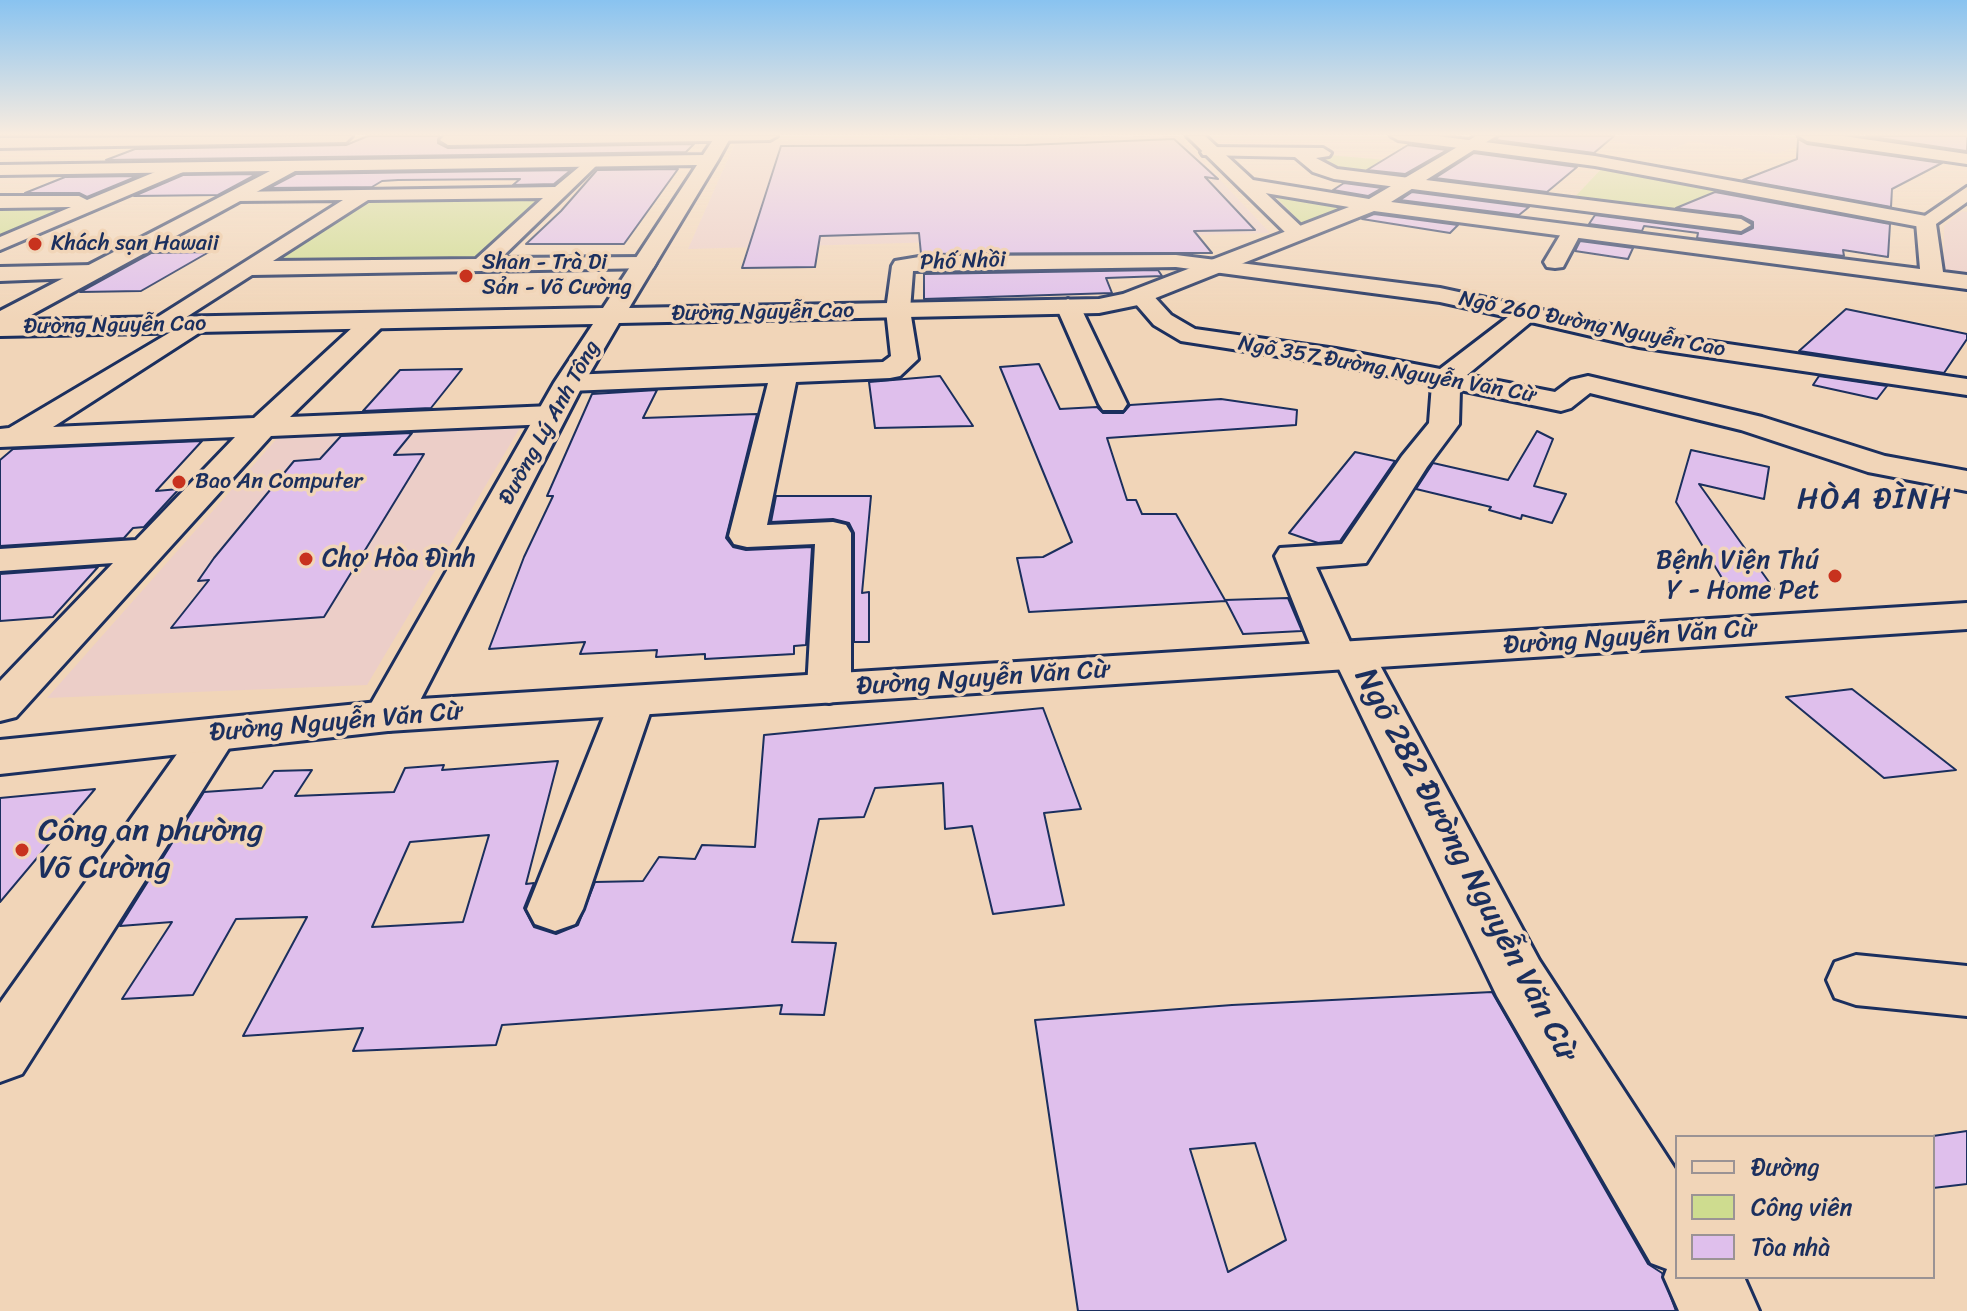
<!DOCTYPE html>
<meta charset="utf-8">
<style>
body{margin:0}
#map{position:relative;width:1967px;height:1311px;overflow:hidden;background:#f1d5b8;font-family:Sriracha,sans-serif}
canvas{display:block}
.legend{position:absolute;left:1675px;top:1135px;width:260px;height:144px;box-sizing:border-box;background:#f1d5b8;border:2px solid #9b9394;margin:0;padding:10px 14px;list-style:none;font-size:24px;color:#1b2f5e}
.legend li{display:flex;align-items:center;gap:16px;height:40px}
.legend b{width:40px;border:2px solid #9b9394}
</style>
<div id="map">
<canvas width="1967" height="1311"></canvas>
<ul class="legend">
<li><b style="height:10px;background:#f1d5b8"></b>Đường</li>
<li><b style="height:22px;background:#cedc8f"></b>Công viên</li>
<li><b style="height:22px;background:#dfbfec"></b>Tòa nhà</li>
</ul>
</div>
<script>
const ctx = document.querySelector('canvas').getContext('2d');
ctx.lineJoin = 'round';
function paint(path, color) { ctx.fillStyle = color; ctx.fill(path, 'evenodd'); }
function stroke(path, color, width, dash) { ctx.strokeStyle = color; ctx.lineWidth = width; ctx.lineCap = dash ? 'butt' : 'round'; ctx.setLineDash(dash || []); ctx.stroke(path); }
function label(font, color, halo, rows, align = 'center') {
  ctx.font = font + ' Sriracha,sans-serif'; ctx.lineWidth = 7; ctx.setLineDash([]); ctx.textBaseline = 'middle'; ctx.strokeStyle = halo; ctx.fillStyle = color; for (const [text, x, y, turn = 0] of rows) {
    ctx.save(); ctx.translate(x, y); ctx.rotate((+turn || 0) * Math.PI / 180); ctx.textAlign = isNaN(turn) ? turn : align; if (halo) ctx.strokeText(text, 0, 0); ctx.fillText(text, 0, 0); ctx.restore();
  }
}
const built = new Path2D(`
 M 1179,136 L 1270,233 L 688,249 L 736,141 Z
 M 1583,136 L 1766,136 L 1807,142 L 1776,154 L 1692,141 L 1669,150 Z
 M 1962,211 L 1967,212 L 1967,277 L 1944,269 L 1944,226 Z
 M 521,426 L 367,685 L 47,698 L 281,434 Z`);
const green = new Path2D(`
 M 1329,155 L 1408,162 L 1422,169 L 1398,181 L 1343,173 L 1314,158 Z
 M 1604,166 L 1736,188 L 1726,220 L 1571,201 Z
 M 1271,192 L 1357,205 L 1310,223 L 1301,223 Z
 M 541,196 L 479,257 L 472,259 L 285,262 L 279,259 L 372,198 Z
 M 78,205 L 0,238 L 0,206 Z`);
const building = new Path2D(`
 M 368,136 L 439,136 L 438,143 L 448,148 L 694,144 L 686,152 L 106,160 L 135,149 L 346,145 Z
 M 1499,136 L 1614,136 L 1594,153 L 1496,140 Z
 M 1866,136 L 1967,136 L 1967,150 L 1966,151 Z
 M 1174,139 L 1218,179 L 1205,177 L 1255,230 L 1194,231 L 1212,253 L 1188,253 L 921,254 L 919,233 L 820,236 L 815,267 L 742,268 L 781,146 L 1026,145 Z
 M 1798,139 L 1807,144 L 1942,163 L 1892,189 L 1891,207 L 1743,180 L 1797,159 Z
 M 1408,145 L 1447,150 L 1405,174 L 1367,170 Z
 M 1474,153 L 1577,167 L 1547,192 L 1435,178 Z
 M 678,169 L 624,244 L 526,244 L 561,211 L 597,170 Z
 M 571,170 L 554,184 L 513,185 L 520,179 L 398,180 L 382,181 L 372,187 L 269,188 L 296,174 Z
 M 257,174 L 218,195 L 134,196 L 183,175 Z
 M 138,176 L 87,197 L 79,193 L 25,193 L 65,177 Z
 M 1344,183 L 1382,188 L 1368,196 L 1333,190 Z
 M 1412,192 L 1529,207 L 1519,215 L 1400,200 Z
 M 1715,192 L 1890,224 L 1888,257 L 1843,250 L 1844,256 L 1697,238 L 1698,233 L 1644,226 L 1642,231 L 1589,224 L 1595,215 L 1741,234 L 1753,228 L 1753,222 L 1741,216 L 1676,208 Z
 M 1374,214 L 1458,225 L 1450,233 L 1362,219 Z
 M 1580,241 L 1633,248 L 1628,259 L 1575,251 Z
 M 209,252 L 141,291 L 80,292 L 151,253 Z
 M 1158,270 L 1162,276 L 1106,278 L 1112,293 L 924,299 L 924,274 Z
 M 1846,309 L 1967,334 L 1967,339 L 1944,373 L 1799,351 Z
 M 1039,364 L 1060,409 L 1097,407 L 1103,413 L 1123,413 L 1130,405 L 1221,399 L 1297,410 L 1296,425 L 1107,438 L 1127,500 L 1136,500 L 1142,514 L 1176,514 L 1225,600 L 1288,598 L 1302,631 L 1243,634 L 1226,601 L 1029,612 L 1017,558 L 1043,557 L 1072,542 L 1000,367 Z
 M 462,369 L 431,408 L 363,411 L 400,370 Z
 M 940,376 L 973,426 L 875,428 L 869,382 Z
 M 1819,376 L 1887,386 L 1877,399 L 1813,385 Z
 M 657,390 L 643,418 L 757,414 L 726,538 L 733,547 L 746,550 L 812,547 L 806,645 L 794,646 L 794,654 L 705,659 L 705,654 L 656,657 L 657,650 L 580,654 L 585,642 L 489,649 L 524,557 L 553,496 L 547,496 L 592,394 Z
 M 1537,431 L 1553,439 L 1534,486 L 1566,494 L 1552,523 L 1522,515 L 1521,519 L 1489,510 L 1491,507 L 1416,489 L 1433,463 L 1508,480 Z
 M 412,433 L 394,455 L 424,454 L 324,617 L 171,628 L 209,580 L 198,581 L 214,558 L 294,461 L 320,459 L 341,436 Z
 M 202,441 L 156,491 L 179,489 L 144,527 L 133,528 L 124,538 L 0,546 L 0,460 L 13,449 Z
 M 1691,450 L 1769,467 L 1764,499 L 1699,484 L 1774,589 L 1725,583 L 1676,502 Z
 M 1355,452 L 1395,461 L 1340,541 L 1318,543 L 1289,533 Z
 M 776,496 L 871,496 L 862,593 L 869,592 L 869,642 L 854,642 L 854,533 L 849,523 L 833,519 L 771,522 Z
 M 98,567 L 53,617 L 0,621 L 0,574 Z
 M 1852,689 L 1956,770 L 1884,778 L 1786,697 Z
 M 1043,708 L 1081,809 L 1044,813 L 1064,905 L 993,914 L 972,826 L 945,829 L 943,783 L 875,788 L 864,817 L 819,819 L 792,942 L 836,943 L 824,1015 L 780,1014 L 782,1005 L 502,1025 L 496,1045 L 353,1051 L 363,1028 L 243,1036 L 307,917 L 236,919 L 193,995 L 122,999 L 172,922 L 120,926 L 204,792 L 262,788 L 274,771 L 312,770 L 295,796 L 394,792 L 405,768 L 444,765 L 442,770 L 558,761 L 526,884 L 534,883 L 524,908 L 534,927 L 556,934 L 578,925 L 595,882 L 643,881 L 659,857 L 695,859 L 702,845 L 755,847 L 764,735 ZM 489,835 L 463,922 L 372,927 L 410,842 Z
 M 95,789 L 0,902 L 0,798 Z
 M 1492,992 L 1648,1264 L 1662,1273 L 1676,1311 L 1078,1311 L 1035,1020 L 1232,1005 ZM 1255,1143 L 1286,1240 L 1228,1272 L 1190,1149 Z
 M 1967,1131 L 1967,1184 L 1933,1188 L 1933,1136 Z`);
const street = new Path2D(`
 M 352,136 L 346,142 L 0,148 L 0,138 Z
 M 777,136 L 770,140 L 448,145 L 440,140 L 444,136 Z
 M 1391,136 L 1437,136 L 1595,156 L 1926,216 L 1936,222 L 1926,228 L 1595,166 L 1398,140 Z
 M 1209,147 L 1323,148 L 1331,153 L 1329,156 L 1316,158 L 1337,169 L 1741,219 L 1751,225 L 1741,231 L 1334,179 L 1313,172 L 1295,157 L 1203,155 L 1201,152 Z
 M 591,157 L 599,162 L 597,165 L 501,258 L 645,257 L 653,258 L 656,263 L 653,268 L 252,275 L 166,330 L 148,330 L 145,325 L 343,200 L 238,201 L 232,200 L 232,192 L 555,187 ZM 543,198 L 476,259 L 273,261 L 368,200 Z
 M 177,163 L 185,168 L 183,172 L 0,250 L 0,237 L 71,207 L 0,208 L 0,196 L 79,196 L 87,200 Z
 M 1247,180 L 1253,181 L 1305,230 L 1308,234 L 1305,238 L 1291,238 L 1241,189 L 1241,181 Z
 M 1572,225 L 1582,231 L 1563,267 L 1555,268 L 1547,267 L 1544,262 L 1565,227 Z
 M 1176,255 L 1440,288 L 1639,331 L 1967,379 L 1967,395 L 1639,347 L 1531,322 L 1467,375 L 1555,392 L 1571,380 L 1588,376 L 1762,417 L 1885,456 L 1967,471 L 1967,491 L 1868,472 L 1741,430 L 1590,393 L 1571,408 L 1561,411 L 1460,390 L 1459,424 L 1427,467 L 1366,563 L 1316,567 L 1351,644 L 1369,647 L 1375,656 L 1539,960 L 1677,1172 L 1677,1277 L 1744,1277 L 1759,1311 L 1679,1311 L 1664,1277 L 1667,1269 L 1651,1263 L 1497,996 L 1339,669 L 1321,666 L 1315,657 L 1275,556 L 1280,548 L 1342,544 L 1402,456 L 1429,423 L 1432,384 L 1336,365 L 1181,341 L 1154,325 L 1129,296 L 1133,291 L 1149,291 L 1171,315 L 1195,329 L 1336,349 L 1440,369 L 1508,317 L 1440,302 L 1176,267 L 913,271 L 910,310 L 918,359 L 900,376 L 890,378 L 796,382 L 767,525 L 833,522 L 846,525 L 851,533 L 851,689 L 844,699 L 829,703 L 814,699 L 807,689 L 815,544 L 747,547 L 734,544 L 729,536 L 768,383 L 569,391 L 559,389 L 555,383 L 559,377 L 569,375 L 883,362 L 891,356 L 886,310 L 892,266 L 895,261 L 925,256 Z
 M 93,265 L 104,272 L 101,277 L 0,281 L 0,267 Z
 M 1068,299 L 1080,306 L 1127,404 L 1123,410 L 1103,410 L 1099,404 L 1056,306 Z
 M 375,313 L 384,315 L 387,320 L 384,325 L 290,417 L 551,406 L 561,409 L 566,415 L 561,421 L 551,424 L 271,436 L 16,717 L 0,721 L 0,681 L 113,563 L 0,571 L 0,549 L 136,540 L 235,437 L 0,447 L 0,429 L 9,428 L 196,317 L 205,319 L 208,324 L 205,329 L 53,427 L 254,418 L 366,315 Z
 M 632,687 L 648,691 L 654,701 L 583,909 L 575,924 L 555,931 L 535,924 L 527,909 L 610,701 L 616,691 Z
 M 215,719 L 231,723 L 238,734 L 22,1074 L 0,1082 L 0,1003 L 199,723 Z
 M 1856,955 L 1967,966 L 1967,1016 L 1856,1005 L 1835,998 L 1827,980 L 1835,962 Z`);
const secondary = new Path2D(`
 M 1187,136 L 1205,136 L 1253,180 L 1369,199 L 1476,136 L 1496,136 L 1391,202 L 1920,269 L 1916,222 L 1967,187 L 1967,202 L 1936,224 L 1943,272 L 1967,275 L 1967,289 L 1374,211 L 1138,305 L 1099,313 L 619,323 L 584,383 L 412,716 L 405,727 L 388,731 L 371,727 L 364,716 L 554,383 L 593,324 L 0,336 L 0,311 L 270,171 L 0,175 L 0,165 L 703,155 L 715,137 L 727,137 L 729,140 L 718,160 L 629,308 L 1099,299 L 1123,294 L 1349,207 L 1241,189 ZM 697,165 L 603,308 L 22,320 L 295,171 Z`);
const primary = new Path2D(`
 M 1799,136 L 1843,136 L 1967,154 L 1967,164 L 1807,141 Z
 M 1967,603 L 1967,629 L 388,731 L 0,774 L 0,740 L 388,701 Z`);
const markers = [
 [35,244,8,"#c8321e"],
 [466,276,8,"#c8321e"],
 [179,482,8,"#c8321e"],
 [306,559,8,"#c8321e"],
 [1835,576,8,"#c8321e"],
 [22,850,8,"#c8321e"]
];
const farPoinames = [
 ["Khách sạn Hawaii",51,244],
 ["Shan - Trà Di",482,263],
 ["Sản - Võ Cường",482,288],
 ["Bao An Computer",195,482]
];
const farStreetnames = [
 ["Phố Nhồi",963,262,-2],
 ["Đường Nguyễn Cao",763,313,-1],
 ["Ngõ 260 Đường Nguyễn Cao",1592,325,11],
 ["Đường Nguyễn Cao",115,326,-1],
 ["Ngõ 357 Đường Nguyễn Văn Cừ",1387,370,10],
 ["Đường Lý Anh Tông",550,423,-61]
];
const poiNames = [
 ["Chợ Hòa Đình",322,559],
 ["Bệnh Viện Thú",1819,561,"right"],
 ["Y - Home Pet",1819,591,"right"]
];
const streetNames = [
 ["Đường Nguyễn Văn Cừ",1630,638,-4],
 ["Đường Nguyễn Văn Cừ",983,679,-4],
 ["Đường Nguyễn Văn Cừ",336,723,-5]
];
const quarterNames = [
 ["HÒA ĐÌNH",1875,500]
];
const nearPoinames = [
 ["Công an phường",38,832],
 ["Võ Cường",38,869]
];
const nearStreetnames = [
 ["Ngõ 282 Đường Nguyễn Văn Cừ",1465,865,62]
];
paint(built, '#eccec8');
paint(green, '#cedc8f');
paint(building, '#dfbfec');
stroke(building, '#1b2f5e', 2);
stroke(street, '#1b2f5e', 6);
stroke(secondary, '#1b2f5e', 6);
stroke(primary, '#1b2f5e', 6);
paint(street, '#f1d5b8');
paint(secondary, '#f1d5b8');
paint(primary, '#f1d5b8');
const sky = ctx.createLinearGradient(0, 0, 0, 320);
sky.addColorStop(0, '#89c3f0');
sky.addColorStop(0.42, '#f9ecdf');
sky.addColorStop(1, '#f9ecdf00');
ctx.fillStyle = sky;
ctx.fillRect(0, 0, 1967, 320);
for (const [x, y, r, color] of markers) { const dot = new Path2D(); dot.arc(x, y, r, 0, 2 * Math.PI); ctx.fillStyle = color; ctx.fill(dot); stroke(dot, '#f1d5b8', 3); }
label('22px', '#1b2f5e', '#f1d5b8', farPoinames, 'left');
label('22px', '#1b2f5e', '#f1d5b8', farStreetnames);
label('26px', '#1b2f5e', '#f1d5b8', poiNames, 'left');
label('26px', '#1b2f5e', '#f1d5b8', streetNames);
ctx.letterSpacing = '2px';
label('30px', '#1b2f5e', '#f1d5b8', quarterNames);
ctx.letterSpacing = '0px';
label('32px', '#1b2f5e', '#f1d5b8', nearPoinames, 'left');
label('32px', '#1b2f5e', '#f1d5b8', nearStreetnames);
</script>
